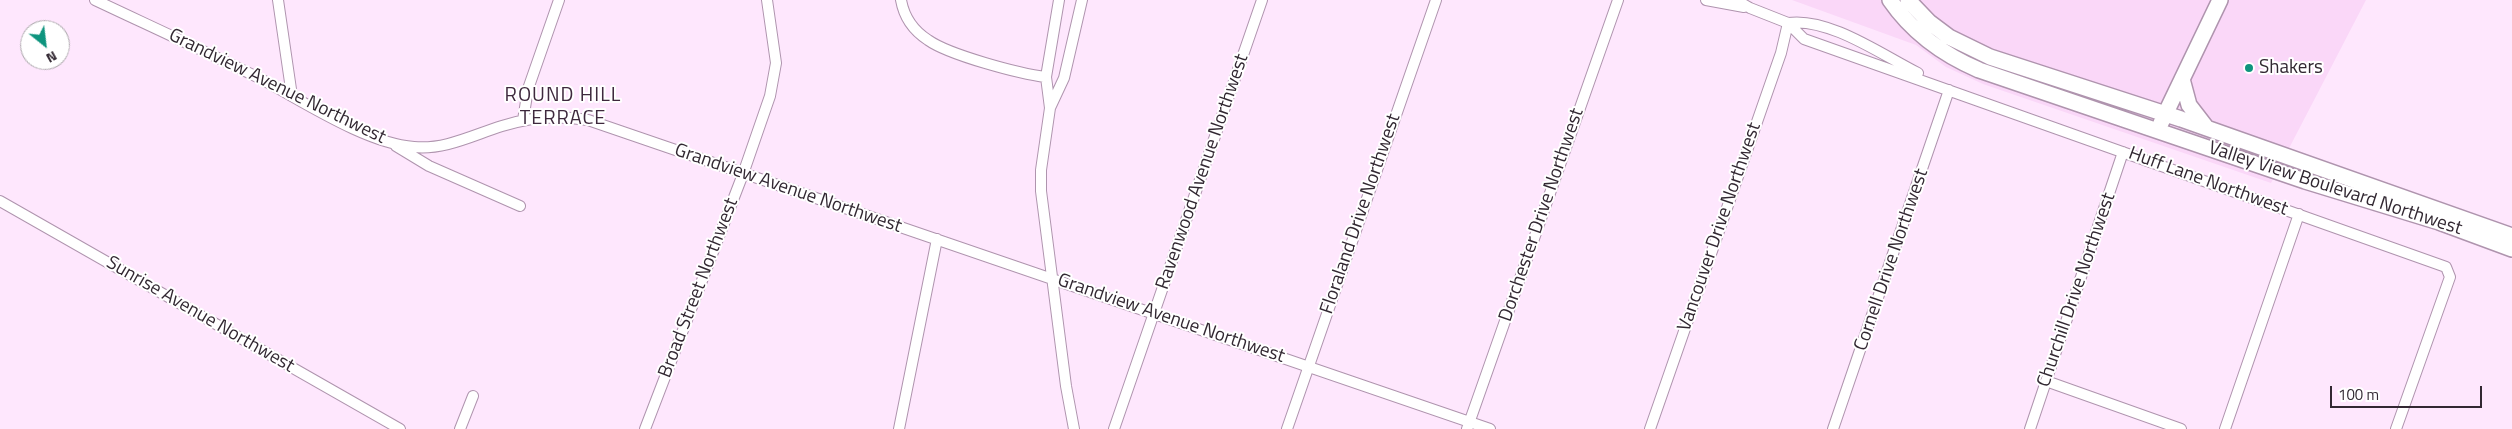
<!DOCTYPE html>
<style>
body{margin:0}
#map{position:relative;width:2512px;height:429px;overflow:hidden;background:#fee7fd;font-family:"Titillium Web",sans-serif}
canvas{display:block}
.north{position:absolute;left:20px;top:20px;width:50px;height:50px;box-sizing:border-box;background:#fff;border:1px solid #ada9ad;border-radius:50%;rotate:151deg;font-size:14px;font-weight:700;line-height:20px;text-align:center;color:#322832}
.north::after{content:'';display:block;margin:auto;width:18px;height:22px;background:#0e947e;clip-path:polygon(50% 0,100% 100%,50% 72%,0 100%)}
.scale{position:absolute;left:2330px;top:386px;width:152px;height:22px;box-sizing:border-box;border:2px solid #322832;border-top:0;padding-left:6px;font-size:15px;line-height:18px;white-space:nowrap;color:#322832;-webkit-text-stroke:4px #fff;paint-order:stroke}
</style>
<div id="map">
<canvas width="2512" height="429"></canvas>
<div class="north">N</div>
<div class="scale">100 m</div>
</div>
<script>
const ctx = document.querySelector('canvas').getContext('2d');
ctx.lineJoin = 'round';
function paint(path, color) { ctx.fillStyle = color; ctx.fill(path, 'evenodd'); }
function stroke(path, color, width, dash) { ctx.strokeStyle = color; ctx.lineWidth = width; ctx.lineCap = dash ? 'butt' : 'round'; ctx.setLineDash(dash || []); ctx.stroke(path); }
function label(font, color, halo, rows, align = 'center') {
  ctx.font = font + ' "Titillium Web",sans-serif'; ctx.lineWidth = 4; ctx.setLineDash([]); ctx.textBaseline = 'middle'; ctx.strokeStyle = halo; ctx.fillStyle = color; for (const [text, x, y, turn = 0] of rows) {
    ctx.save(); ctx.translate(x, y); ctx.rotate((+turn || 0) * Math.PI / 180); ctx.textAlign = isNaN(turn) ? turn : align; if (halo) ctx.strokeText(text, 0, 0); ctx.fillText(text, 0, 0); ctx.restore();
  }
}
const built = new Path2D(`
 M 1792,0 L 2366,0 L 2271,183 L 1983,84 L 1946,67 L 1916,45 Z`);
const street = new Path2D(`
 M 95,0 C 150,26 205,51 259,78 C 303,101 365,143 414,147 C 445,150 473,135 502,126 C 530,117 558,115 588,120 L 1490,429
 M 278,0 L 292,96
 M 901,0 C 904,17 914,31 928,40 C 949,55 1020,74 1046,77
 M 1059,0 L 1046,77 L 1050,108 L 1041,170 L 1041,191 L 1066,386 L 1074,429
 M 1706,0 L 1744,7
 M 1736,0 L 1750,8 L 1788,23 L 1804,39 L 2446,267 L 2450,277 L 2396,429
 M 1788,23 C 1829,17 1882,55 1918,73
 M 1050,108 L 1064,78 L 1082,0
 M 523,120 L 528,89 L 559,0
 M 396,146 L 429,166 L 520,206
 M 0,201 L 400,429
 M 2046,381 L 2181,429
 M 460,429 L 473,396
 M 645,429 L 743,174 L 770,96 L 776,63 L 767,0
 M 899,429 L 937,239
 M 1114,429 L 1262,0
 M 1287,429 L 1436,0
 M 1467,429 L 1618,0
 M 1650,429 L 1781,53 L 1788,23
 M 1833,429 L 1949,90
 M 2030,429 L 2123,152
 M 2225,429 L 2299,214`);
const secondary = new Path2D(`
 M 1890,0 C 1912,32 1944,55 1979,70 L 2305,181 L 2439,222 L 2512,249
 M 1908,0 L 1929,22 L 1949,37 L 1990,57 L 2181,119 L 2512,236
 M 2182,79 L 2189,105 L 2206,127
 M 2161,123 L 2220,0`);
const markers = [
 [2249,68,5,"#0e947e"]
];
const poiNames = [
 ["Shakers",2259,68]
];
const streetNames = [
 ["Grandview Avenue Northwest",277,87,26],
 ["Ravenwood Avenue Northwest",1203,172,-71],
 ["Huff Lane Northwest",2208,182,20],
 ["Grandview Avenue Northwest",788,189,19],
 ["Valley View Boulevard Northwest",2335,189,18],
 ["Floraland Drive Northwest",1361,214,-71],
 ["Dorchester Drive Northwest",1542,215,-71],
 ["Vancouver Drive Northwest",1720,227,-71],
 ["Cornell Drive Northwest",1892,260,-71],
 ["Broad Street Northwest",699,288,-69],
 ["Churchill Drive Northwest",2077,290,-71],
 ["Sunrise Avenue Northwest",200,315,30],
 ["Grandview Avenue Northwest",1171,319,19]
];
const neighbourhoodNames = [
 ["ROUND HILL",563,96],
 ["TERRACE",563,119]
];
paint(built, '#fad7f8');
stroke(street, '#af94ae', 12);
stroke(secondary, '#af94ae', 18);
stroke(street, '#fff', 10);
stroke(secondary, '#fff', 15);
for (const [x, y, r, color] of markers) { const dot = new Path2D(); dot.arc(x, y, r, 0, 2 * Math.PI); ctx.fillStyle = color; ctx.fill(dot); stroke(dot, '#fff', 2); }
label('19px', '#322832', '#fff', poiNames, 'left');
label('19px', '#322832', '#fff', streetNames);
ctx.letterSpacing = '1px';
label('20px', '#3e283d', '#fff', neighbourhoodNames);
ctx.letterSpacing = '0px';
</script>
